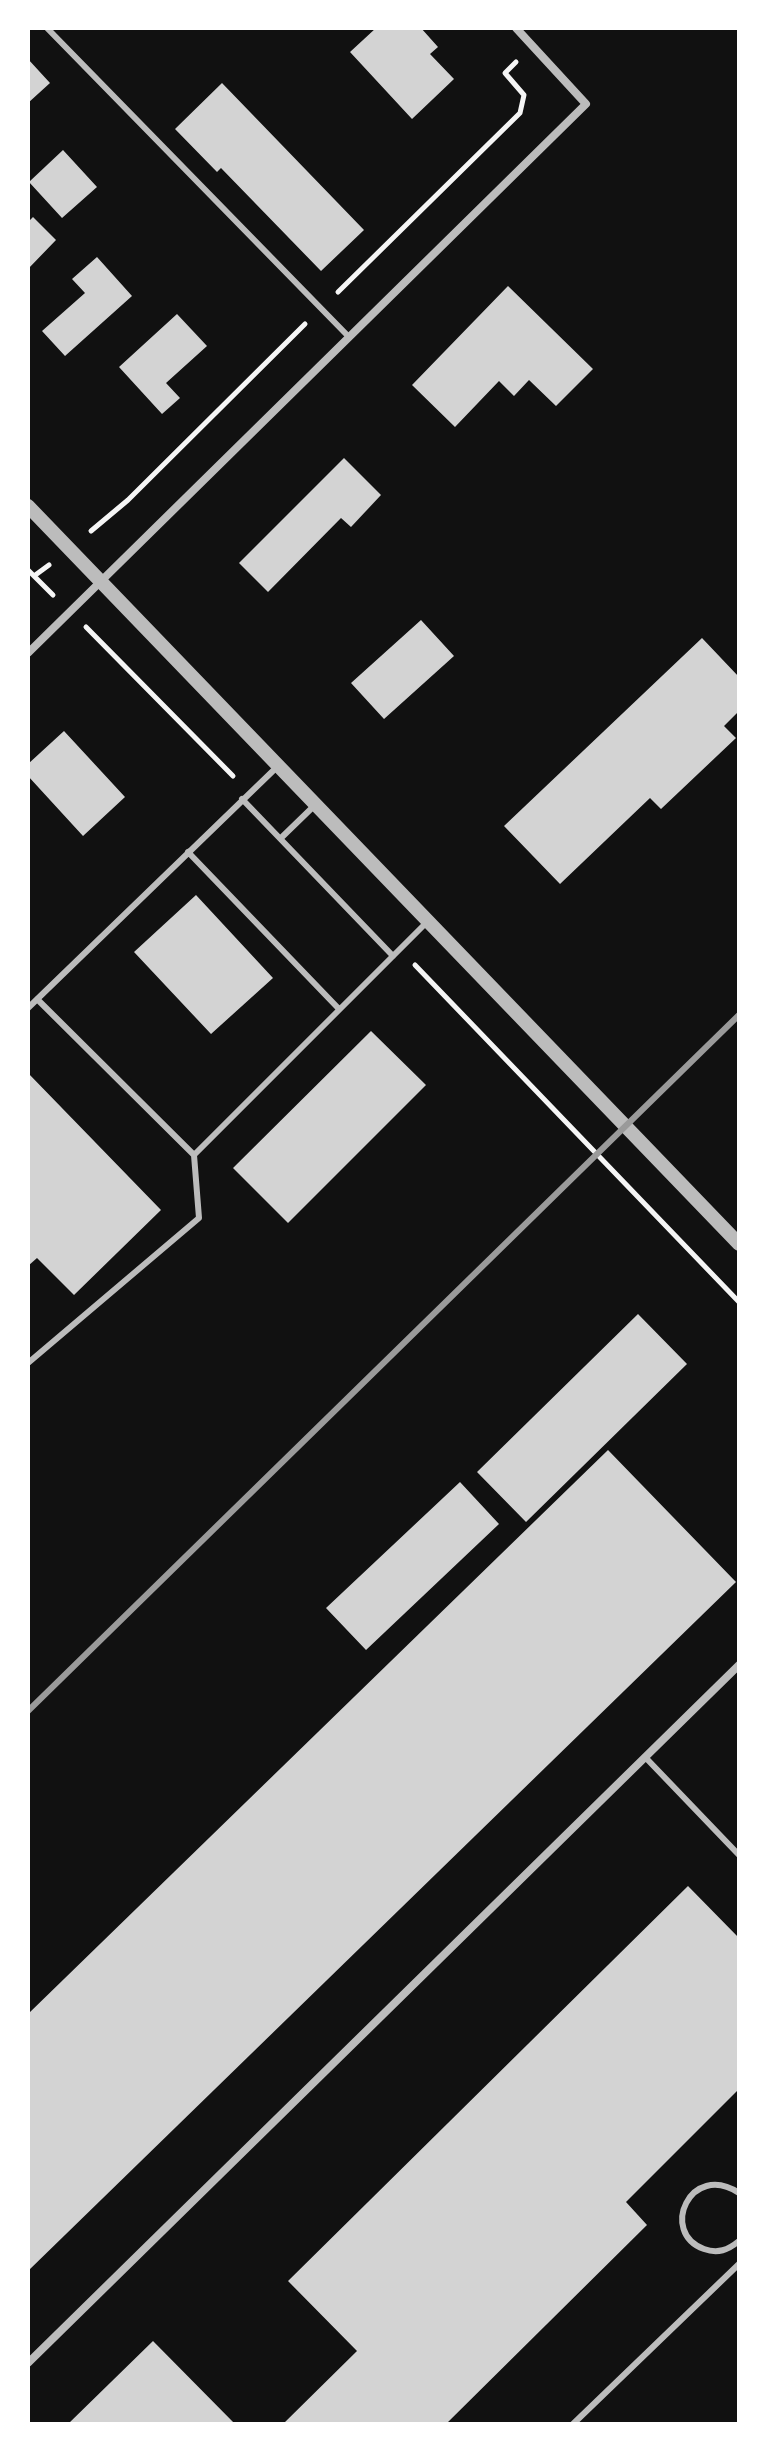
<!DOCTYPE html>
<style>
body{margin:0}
#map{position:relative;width:767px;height:2452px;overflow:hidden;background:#111;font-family:"IBM Plex Serif",serif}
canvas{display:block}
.frame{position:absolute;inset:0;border:30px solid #fff;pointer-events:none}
</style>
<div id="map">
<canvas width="767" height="2452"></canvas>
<div class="frame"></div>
</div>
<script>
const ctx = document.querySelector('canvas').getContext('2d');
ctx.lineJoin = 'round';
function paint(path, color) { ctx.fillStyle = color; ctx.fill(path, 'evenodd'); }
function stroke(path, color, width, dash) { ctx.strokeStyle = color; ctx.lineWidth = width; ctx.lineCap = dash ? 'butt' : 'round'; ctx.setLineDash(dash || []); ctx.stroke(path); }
const building = new Path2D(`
 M 376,28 L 421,28 L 438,47 L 430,54 L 454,79 L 412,119 L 350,52 Z
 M 28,59 L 50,83 L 28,103 Z
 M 222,83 L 364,230 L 321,271 L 221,168 L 217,172 L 175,129 Z
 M 63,150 L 97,187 L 62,218 L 29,182 Z
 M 33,217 L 56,240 L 28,269 L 28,222 Z
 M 97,257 L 132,296 L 65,356 L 42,331 L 85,293 L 72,279 Z
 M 508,286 L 593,369 L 556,406 L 529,380 L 514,396 L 499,381 L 455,427 L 412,385 Z
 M 177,314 L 207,346 L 166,383 L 180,398 L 162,414 L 119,367 Z
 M 344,458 L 381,495 L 351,527 L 341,518 L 268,592 L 239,563 Z
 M 421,620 L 454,656 L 384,719 L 351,683 Z
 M 702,638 L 739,677 L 739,711 L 724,726 L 736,738 L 661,809 L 650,798 L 560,884 L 504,826 Z
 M 64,731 L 125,797 L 83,836 L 28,776 L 28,764 Z
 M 196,895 L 273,978 L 211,1034 L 134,952 Z
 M 371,1031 L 426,1085 L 288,1223 L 233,1168 Z
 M 28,1073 L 161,1210 L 74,1295 L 37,1258 L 28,1266 Z
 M 638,1314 L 687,1364 L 526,1522 L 477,1472 Z
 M 608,1450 L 736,1582 L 28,2271 L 28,2014 Z
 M 460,1482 L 499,1524 L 366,1650 L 326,1608 Z
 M 688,1886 L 739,1938 L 739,2089 L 626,2202 L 647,2225 L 446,2424 L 283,2424 L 357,2351 L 288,2281 Z
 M 153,2341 L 235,2424 L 68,2424 Z`);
const path = new Path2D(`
 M 338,292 L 520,113 L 524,95 L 505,73 L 516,62
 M 91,531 L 128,500 L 305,324
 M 28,570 L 53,595
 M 34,576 L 49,565
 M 86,627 L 233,776
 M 415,965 L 739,1302`);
const service = new Path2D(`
 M 47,28 L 349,337
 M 242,799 L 393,956
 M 281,838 L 315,805
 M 188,852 L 339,1009
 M 37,999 L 194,1155 L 428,921
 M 28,1008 L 278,766
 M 28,1363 L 199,1218 L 194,1155
 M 645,1757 L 739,1855
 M 739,2193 C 690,2161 659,2233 704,2249 C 718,2254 728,2250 739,2241
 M 573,2424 L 739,2264`);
const minor = new Path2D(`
 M 28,653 L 586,104 L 516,28
 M 28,2363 L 739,1665`);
const tertiary = new Path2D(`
 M 28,506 L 739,1244`);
const rail = new Path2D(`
 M 28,1711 L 739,1015`);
paint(building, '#d3d3d3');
stroke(path, '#f5f5f5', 5);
stroke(service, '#bcbcbc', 6);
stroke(minor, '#bcbcbc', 8);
stroke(tertiary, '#bcbcbc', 14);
stroke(rail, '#9a9a9a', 6);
</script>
